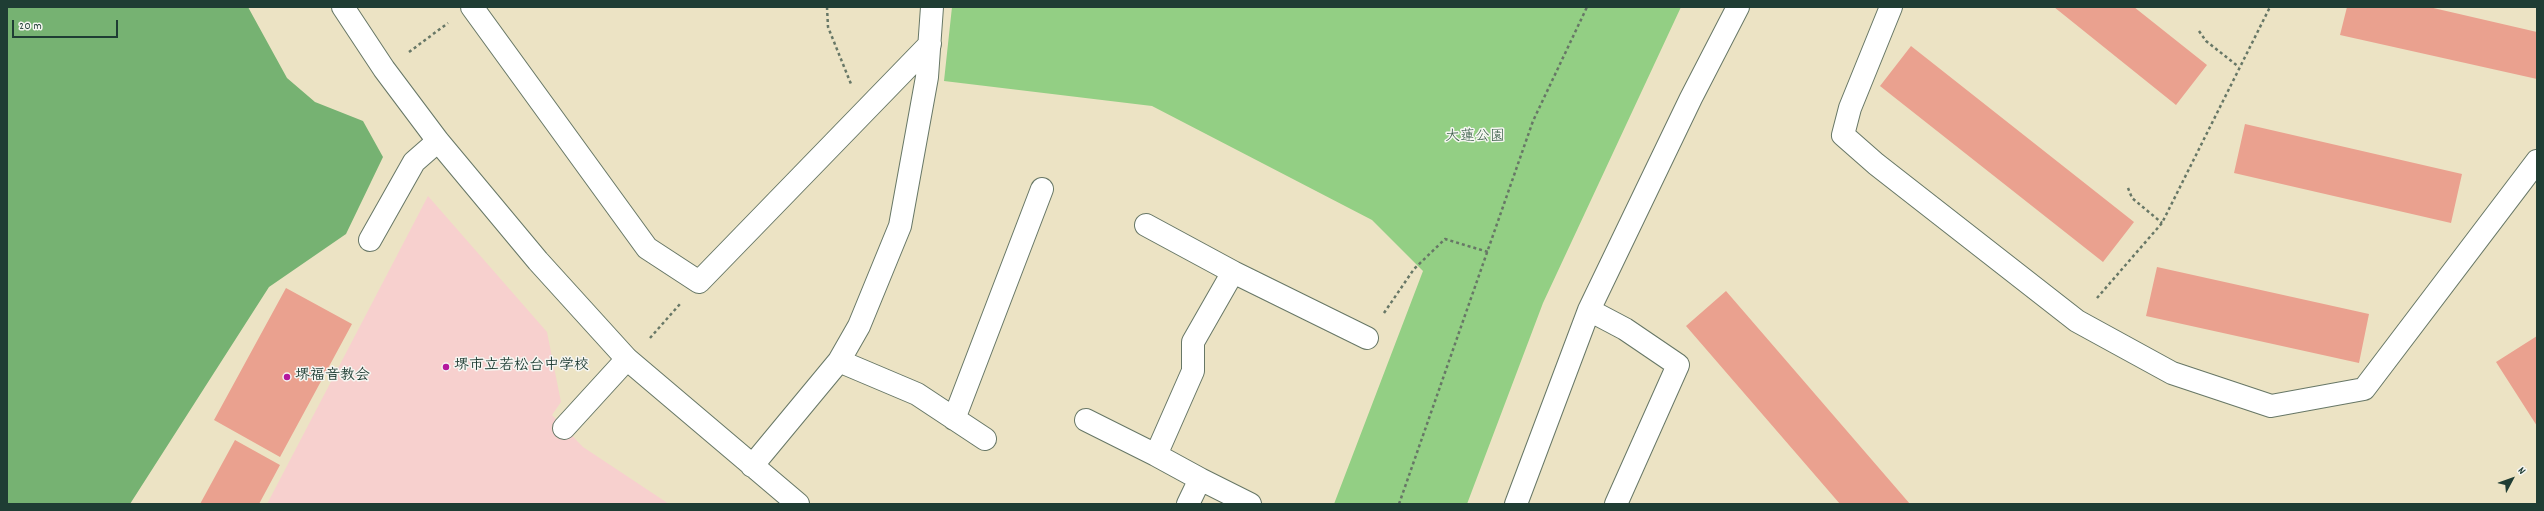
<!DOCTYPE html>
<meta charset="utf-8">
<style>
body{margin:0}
#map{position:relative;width:2544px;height:511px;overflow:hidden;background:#ece3c4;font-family:Dekko,sans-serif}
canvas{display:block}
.frame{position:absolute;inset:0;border:8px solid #1f3d34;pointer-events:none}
.north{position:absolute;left:2492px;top:459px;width:40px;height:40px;-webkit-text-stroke:3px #f6f6f2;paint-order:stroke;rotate:49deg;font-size:11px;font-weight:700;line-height:16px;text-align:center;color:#1f3d34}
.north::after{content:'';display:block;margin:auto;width:14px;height:18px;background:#1f3d34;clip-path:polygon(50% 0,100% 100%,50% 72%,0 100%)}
.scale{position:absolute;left:12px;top:20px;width:106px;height:18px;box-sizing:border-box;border:2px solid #1f3d34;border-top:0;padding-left:5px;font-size:12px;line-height:14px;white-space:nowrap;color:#1f3d34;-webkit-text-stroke:3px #f6f6f2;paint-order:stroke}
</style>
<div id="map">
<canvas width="2544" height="511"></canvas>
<div class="frame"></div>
<div class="north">N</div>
<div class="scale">20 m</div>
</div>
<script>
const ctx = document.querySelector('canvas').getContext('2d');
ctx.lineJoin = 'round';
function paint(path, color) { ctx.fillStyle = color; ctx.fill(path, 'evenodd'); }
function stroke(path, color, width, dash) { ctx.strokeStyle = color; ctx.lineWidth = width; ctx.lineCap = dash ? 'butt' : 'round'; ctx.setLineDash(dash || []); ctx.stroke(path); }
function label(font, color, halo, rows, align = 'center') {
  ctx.font = font + ' Dekko,"Klee One",sans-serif'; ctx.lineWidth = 3; ctx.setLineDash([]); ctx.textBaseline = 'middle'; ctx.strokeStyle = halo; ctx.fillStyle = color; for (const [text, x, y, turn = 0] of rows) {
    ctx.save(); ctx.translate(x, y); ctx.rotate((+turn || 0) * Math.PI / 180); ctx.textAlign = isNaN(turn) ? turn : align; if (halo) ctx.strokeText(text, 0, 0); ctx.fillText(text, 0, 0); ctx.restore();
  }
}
const built = new Path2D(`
 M 428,196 L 547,332 L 561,402 L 552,415 L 583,447 L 669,504 L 267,504 Z`);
const green = new Path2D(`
 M 952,7 L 1681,7 L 1543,303 L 1467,504 L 1334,504 L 1423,271 L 1372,220 L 1152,106 L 944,81 Z`);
const forest = new Path2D(`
 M 7,7 L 248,7 L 287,78 L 315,102 L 363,121 L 383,157 L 346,234 L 269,287 L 130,504 L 7,504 Z`);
const building = new Path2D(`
 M 2054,7 L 2134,7 L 2207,65 L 2176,105 Z
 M 2347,7 L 2429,7 L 2537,32 L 2537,79 L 2340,35 Z
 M 1911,46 L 2134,222 L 2103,262 L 1880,86 Z
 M 2245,124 L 2462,174 L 2451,223 L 2234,173 Z
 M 2157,267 L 2369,314 L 2359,363 L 2146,316 Z
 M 286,288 L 352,324 L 280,457 L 214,420 Z
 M 1726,291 L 1910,504 L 1840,504 L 1686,326 Z
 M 2537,336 L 2537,426 L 2496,362 Z
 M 235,440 L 280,465 L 259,504 L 200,504 Z`);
const path = new Path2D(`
 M 827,7 L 828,27 L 851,84
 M 2199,31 L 2206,41 L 2239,67
 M 409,52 L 448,23
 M 2128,188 L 2132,198 L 2162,223
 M 2097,298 L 2162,223 L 2270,7
 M 1384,313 L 1414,269 L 1445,239 L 1488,252
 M 650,338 L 680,304
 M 1399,504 L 1533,121 L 1587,7`);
const minor = new Path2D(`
 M 343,7 L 384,69 L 438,141 L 538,261 L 627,359 L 798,504
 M 472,7 L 647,248 L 699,282 L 930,44
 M 1891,7 L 1850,108 L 1843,135 L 1876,164 L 2077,321 L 2172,373 L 2271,406 L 2364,389 L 2537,161
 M 1146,225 L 1233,272
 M 370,240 L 414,162 L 438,141
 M 1589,310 L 1625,329 L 1678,365 L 1616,504
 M 839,361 L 917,394 L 985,439
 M 954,419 L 1042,189
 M 1086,420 L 1156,455
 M 564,428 L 627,359
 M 752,466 L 839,361 L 859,326 L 900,226 L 927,77 L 932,7
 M 1200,479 L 1250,504
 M 1188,504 L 1200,479 L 1156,455 L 1193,371 L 1193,342 L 1233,272 L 1367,338
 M 1516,504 L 1589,310 L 1691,98 L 1738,7`);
const markers = [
 [446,367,4,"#b5179e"],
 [287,377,4,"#b5179e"]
];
const parkNames = [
 ["大蓮公園",1475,138]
];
const poiNames = [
 ["堺市立若松台中学校",454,367],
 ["堺福音教会",295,377]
];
paint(built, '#f7d0ce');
paint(green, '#93cf84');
paint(forest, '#76b272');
paint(building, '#eaa18f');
stroke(minor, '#677766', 24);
stroke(path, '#677766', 2.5, [3, 3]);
stroke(minor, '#fff', 22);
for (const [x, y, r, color] of markers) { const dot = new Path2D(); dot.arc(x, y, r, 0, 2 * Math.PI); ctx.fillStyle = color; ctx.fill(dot); stroke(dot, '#f6f6f2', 1.5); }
label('15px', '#365a44', '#f6f6f2', parkNames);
label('bold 15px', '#1f3d34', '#f6f6f2', poiNames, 'left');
</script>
